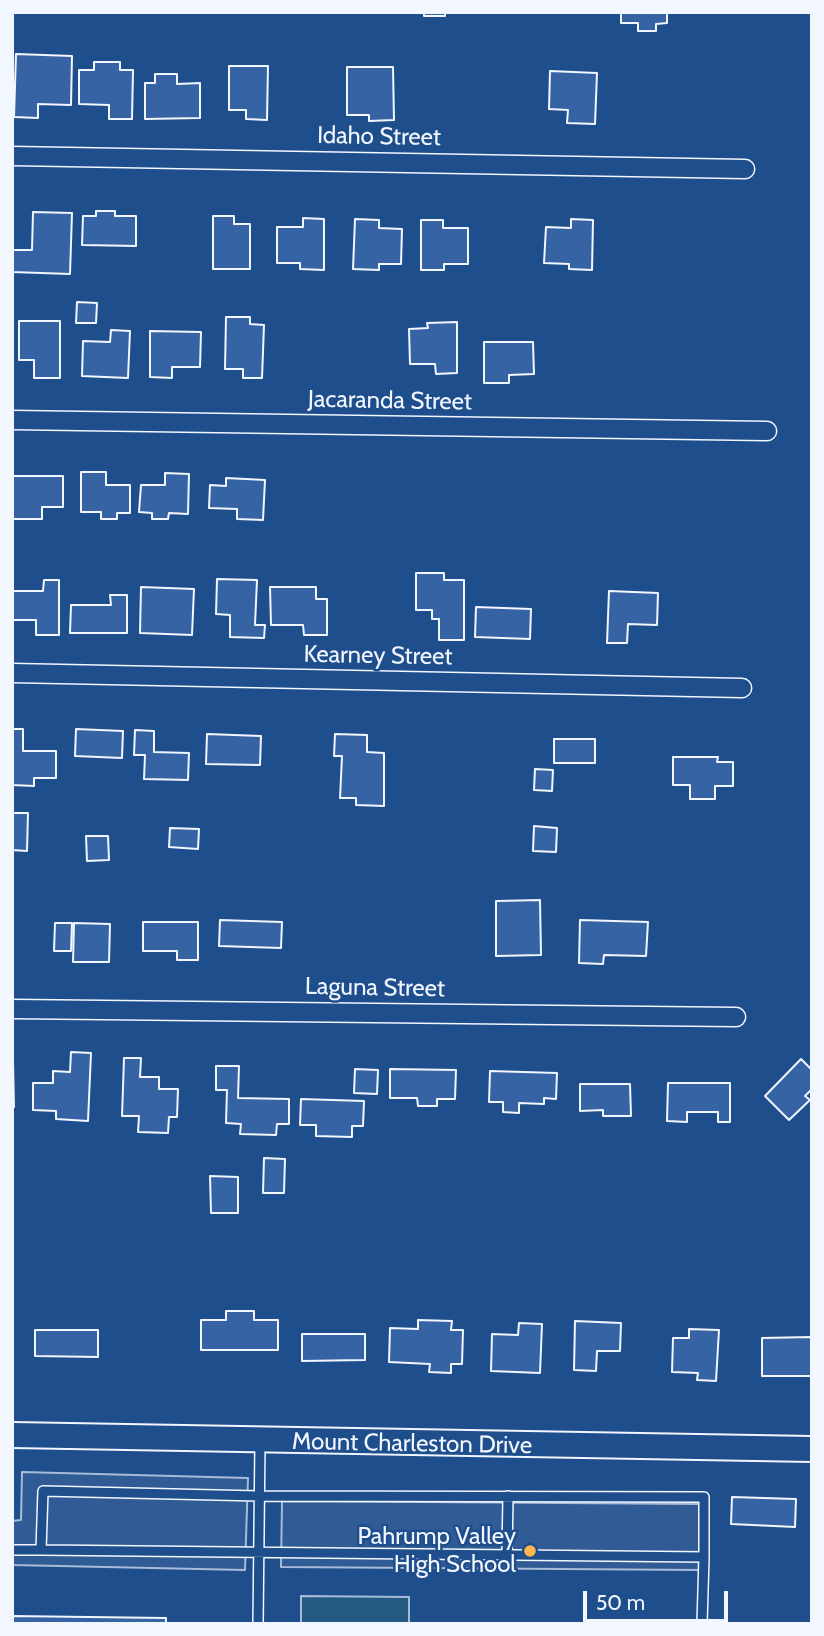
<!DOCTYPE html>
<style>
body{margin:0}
#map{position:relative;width:824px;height:1636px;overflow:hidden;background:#1f4e8c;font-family:Cabin,sans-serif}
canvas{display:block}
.frame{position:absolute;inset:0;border:14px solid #f2f6ff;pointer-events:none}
.scale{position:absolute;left:583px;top:1591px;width:145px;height:32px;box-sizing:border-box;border:4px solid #f2f6ff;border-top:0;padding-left:9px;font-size:21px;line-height:24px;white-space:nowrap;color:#f2f6ff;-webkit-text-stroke:5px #1f4e8c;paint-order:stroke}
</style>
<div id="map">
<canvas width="824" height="1636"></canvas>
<div class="frame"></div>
<div class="scale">50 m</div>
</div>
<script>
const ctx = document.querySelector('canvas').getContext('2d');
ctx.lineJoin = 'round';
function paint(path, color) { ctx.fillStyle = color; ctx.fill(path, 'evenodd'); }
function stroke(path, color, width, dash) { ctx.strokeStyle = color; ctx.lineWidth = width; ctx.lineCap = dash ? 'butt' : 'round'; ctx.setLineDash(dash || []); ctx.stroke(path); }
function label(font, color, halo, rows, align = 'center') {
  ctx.font = font + ' Cabin,sans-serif'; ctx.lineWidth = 5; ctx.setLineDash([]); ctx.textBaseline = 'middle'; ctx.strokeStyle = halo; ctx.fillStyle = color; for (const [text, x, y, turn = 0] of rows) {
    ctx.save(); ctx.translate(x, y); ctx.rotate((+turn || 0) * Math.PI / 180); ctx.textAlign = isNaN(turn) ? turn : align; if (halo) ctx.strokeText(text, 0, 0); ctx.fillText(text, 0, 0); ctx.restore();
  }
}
const green = new Path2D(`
 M 301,1596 L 409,1597 L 409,1624 L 301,1624 Z`);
const parking = new Path2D(`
 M 22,1472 L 248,1478 L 245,1570 L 12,1565 L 12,1521 L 21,1520 Z
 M 282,1501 L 701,1504 L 700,1570 L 281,1567 Z`);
const building = new Path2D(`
 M 424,12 L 445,12 L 445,16 L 424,16 Z
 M 621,12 L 667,12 L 667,23 L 656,24 L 656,31 L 638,31 L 638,23 L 621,23 Z
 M 16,54 L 72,56 L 71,105 L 38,104 L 38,118 L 14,117 Z
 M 94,62 L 120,62 L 120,70 L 133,70 L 132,119 L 109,119 L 109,105 L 79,104 L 79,70 L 94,70 Z
 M 229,66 L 268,66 L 267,120 L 246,119 L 246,110 L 229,110 Z
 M 347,67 L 393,67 L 394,120 L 369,121 L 369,115 L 347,115 Z
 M 550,71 L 597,73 L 595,124 L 567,123 L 568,110 L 549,109 Z
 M 155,74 L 177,74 L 177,84 L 200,83 L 200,118 L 145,119 L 145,83 L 155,83 Z
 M 96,211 L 115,211 L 115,216 L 136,216 L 136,246 L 82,245 L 83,216 L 96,216 Z
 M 33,212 L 72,213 L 70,274 L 12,272 L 12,250 L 32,250 Z
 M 213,216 L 234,216 L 234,224 L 250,224 L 250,269 L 213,269 Z
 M 303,218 L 324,219 L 324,270 L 300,269 L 300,263 L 277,263 L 277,227 L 303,227 Z
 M 355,219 L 379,220 L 379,228 L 402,229 L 401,264 L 379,264 L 379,270 L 353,269 Z
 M 571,219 L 593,220 L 592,270 L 569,269 L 569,264 L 544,263 L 546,227 L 571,228 Z
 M 421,220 L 443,220 L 443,228 L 468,228 L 468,264 L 444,264 L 444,270 L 421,270 Z
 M 77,302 L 97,303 L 96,323 L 76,323 Z
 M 226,317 L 250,317 L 250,324 L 264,325 L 262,378 L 243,378 L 243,369 L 225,369 Z
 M 19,321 L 60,321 L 60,378 L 34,378 L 34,360 L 19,360 Z
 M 457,322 L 457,373 L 436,374 L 435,364 L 410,364 L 409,329 L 428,328 L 427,323 Z
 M 111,330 L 130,331 L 128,378 L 82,376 L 83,341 L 110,342 Z
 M 150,331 L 201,332 L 200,367 L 172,367 L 172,378 L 150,377 Z
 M 484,342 L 533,342 L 534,374 L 509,375 L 509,383 L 484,383 Z
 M 81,472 L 106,472 L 106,485 L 130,485 L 130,513 L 117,513 L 117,519 L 101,519 L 101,512 L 81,512 Z
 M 165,473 L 189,474 L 188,514 L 169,513 L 168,519 L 152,519 L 152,513 L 139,512 L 141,485 L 165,485 Z
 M 12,476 L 63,476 L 63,507 L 42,507 L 42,519 L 12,519 Z
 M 226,478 L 265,480 L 263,520 L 237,519 L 237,509 L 209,508 L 210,485 L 226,486 Z
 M 416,573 L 444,573 L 444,580 L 464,580 L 464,640 L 439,640 L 439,619 L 432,619 L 432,610 L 416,610 Z
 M 217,579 L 257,580 L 255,625 L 265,625 L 264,638 L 230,637 L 230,615 L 216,614 Z
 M 44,580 L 59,580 L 59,635 L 36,635 L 36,620 L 12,620 L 12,591 L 43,591 Z
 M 141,587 L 194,589 L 192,635 L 140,633 Z
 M 270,587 L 316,587 L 316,599 L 327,599 L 327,635 L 304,635 L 303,625 L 271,625 Z
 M 609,591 L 658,593 L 657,625 L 628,624 L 627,643 L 607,643 Z
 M 110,595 L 127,595 L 127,633 L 70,633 L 71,605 L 111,605 Z
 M 476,607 L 531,609 L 530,639 L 475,637 Z
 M 12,729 L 23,729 L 23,751 L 56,751 L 56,778 L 34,778 L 34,786 L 12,785 Z
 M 76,729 L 123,731 L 122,758 L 75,756 Z
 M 135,730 L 154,731 L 154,752 L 189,753 L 188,780 L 144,779 L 145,755 L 134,755 Z
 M 207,734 L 261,736 L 260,765 L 206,764 Z
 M 335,734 L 367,735 L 367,752 L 384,753 L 384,806 L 356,805 L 356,798 L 340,798 L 342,756 L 334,756 Z
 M 554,739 L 595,739 L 595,763 L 554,763 Z
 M 673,757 L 718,757 L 717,762 L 733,762 L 733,786 L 715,786 L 715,799 L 690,799 L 690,785 L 673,785 Z
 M 535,769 L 553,770 L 552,791 L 534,790 Z
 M 12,813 L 28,813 L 27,851 L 12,850 Z
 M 534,826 L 557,828 L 556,852 L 533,851 Z
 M 170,828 L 199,829 L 198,849 L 169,847 Z
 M 86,836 L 108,836 L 109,860 L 87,861 Z
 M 540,900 L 541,955 L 496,956 L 496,901 Z
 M 220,920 L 282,922 L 281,948 L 219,946 Z
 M 580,920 L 648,922 L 646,956 L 604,955 L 603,964 L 579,963 Z
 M 143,922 L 198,922 L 198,960 L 177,960 L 177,951 L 143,951 Z
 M 55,923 L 72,923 L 71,951 L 54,951 Z
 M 74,923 L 110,924 L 109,962 L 73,962 Z
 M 71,1052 L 91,1053 L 88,1121 L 56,1119 L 56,1111 L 33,1110 L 33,1083 L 53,1083 L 53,1071 L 70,1072 Z
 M 124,1058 L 141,1058 L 140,1077 L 159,1077 L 159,1089 L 178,1089 L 177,1117 L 169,1117 L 168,1133 L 138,1132 L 139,1116 L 122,1116 Z
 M 801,1059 L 812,1070 L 812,1089 L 805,1096 L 810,1100 L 789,1120 L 765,1096 Z
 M 12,1060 L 13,1060 L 14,1107 L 12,1107 Z
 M 216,1066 L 239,1066 L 238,1098 L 289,1099 L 289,1124 L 277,1124 L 276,1135 L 240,1134 L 241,1124 L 226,1123 L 227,1090 L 216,1090 Z
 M 355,1069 L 378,1070 L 377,1094 L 354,1093 Z
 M 390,1069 L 456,1070 L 455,1099 L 437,1099 L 437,1106 L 418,1106 L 417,1098 L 390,1098 Z
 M 490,1071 L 557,1073 L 556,1099 L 544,1098 L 544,1104 L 519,1103 L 519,1113 L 503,1112 L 503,1102 L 489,1102 Z
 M 668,1083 L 730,1083 L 730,1122 L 718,1122 L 718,1112 L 687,1112 L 687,1122 L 667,1121 Z
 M 580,1084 L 630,1084 L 631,1116 L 603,1116 L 603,1110 L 580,1111 Z
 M 301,1099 L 364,1101 L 363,1126 L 352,1126 L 352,1137 L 316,1136 L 316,1125 L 300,1125 Z
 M 264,1158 L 285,1159 L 284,1193 L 263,1193 Z
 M 210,1176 L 238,1177 L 238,1213 L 211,1213 Z
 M 226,1311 L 254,1311 L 254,1320 L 278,1320 L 278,1350 L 201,1350 L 201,1320 L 226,1320 Z
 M 418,1320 L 452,1321 L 451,1330 L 463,1330 L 462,1364 L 451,1364 L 451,1373 L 429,1372 L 430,1364 L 389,1362 L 390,1328 L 418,1329 Z
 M 575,1321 L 621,1323 L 620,1351 L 597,1351 L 596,1371 L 574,1370 Z
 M 519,1323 L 542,1324 L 540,1373 L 491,1371 L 492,1334 L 518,1335 Z
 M 689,1329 L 719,1330 L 716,1381 L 697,1380 L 698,1373 L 672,1372 L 673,1338 L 689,1338 Z
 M 35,1330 L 98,1330 L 98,1357 L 35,1356 Z
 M 302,1334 L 365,1334 L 365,1360 L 302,1361 Z
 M 811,1337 L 811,1376 L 762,1376 L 762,1338 Z
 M 732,1497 L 796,1499 L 795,1527 L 731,1524 Z
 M 12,1616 L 166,1618 L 166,1623 L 213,1624 L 12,1624 Z`);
const lane = new Path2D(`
 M 12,1550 L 41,1550 L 704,1557 L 704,1497 L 259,1496 L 43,1491 L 41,1550
 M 507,1556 L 508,1496
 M 258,1624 L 260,1442
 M 702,1624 L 704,1557`);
const street = new Path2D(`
 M 12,156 L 745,169
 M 12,420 L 767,431
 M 12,673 L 742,688
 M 12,1009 L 736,1017`);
const secondary = new Path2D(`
 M 12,1435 L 812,1449`);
const markers = [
 [530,1551,7,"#ffb74d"]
];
const streetNames = [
 ["Idaho Street",379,137,1],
 ["Jacaranda Street",390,401,1],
 ["Kearney Street",378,656,1],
 ["Laguna Street",375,988,1],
 ["Mount Charleston Drive",412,1444,1]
];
const poiNames = [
 ["Pahrump Valley",516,1537],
 ["High School",516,1565]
];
paint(green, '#245a82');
stroke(green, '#a8bbd7', 2);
paint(parking, '#305b95');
stroke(parking, '#a8bbd7', 2);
paint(building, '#3563a3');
stroke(building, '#f2f6ff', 2);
stroke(lane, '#f2f6ff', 12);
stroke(street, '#f2f6ff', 21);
stroke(secondary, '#f2f6ff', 28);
stroke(lane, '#1f4e8c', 9);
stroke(street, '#1f4e8c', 18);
stroke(secondary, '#1f4e8c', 24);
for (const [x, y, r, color] of markers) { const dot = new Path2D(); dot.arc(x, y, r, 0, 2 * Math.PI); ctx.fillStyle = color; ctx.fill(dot); stroke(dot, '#1f4e8c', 2.5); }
label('24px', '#f2f6ff', '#1f4e8c', streetNames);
label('24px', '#f2f6ff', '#1f4e8c', poiNames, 'right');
</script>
